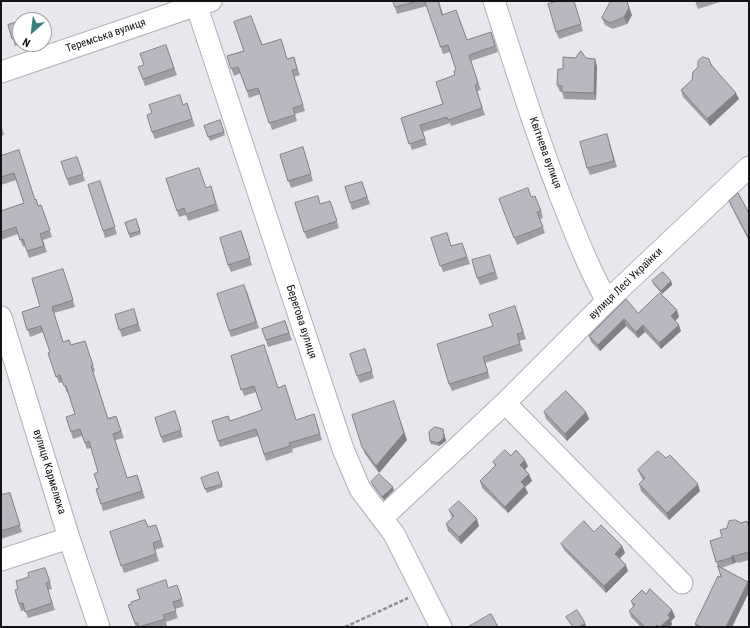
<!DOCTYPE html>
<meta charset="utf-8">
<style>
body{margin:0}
#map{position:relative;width:750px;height:628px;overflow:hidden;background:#e9e6ed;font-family:"Roboto Condensed",sans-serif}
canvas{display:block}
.frame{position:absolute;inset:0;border:2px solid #131214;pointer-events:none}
.north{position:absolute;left:12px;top:12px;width:40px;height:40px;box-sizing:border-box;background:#fff;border:1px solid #a1a0a1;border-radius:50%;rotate:208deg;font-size:11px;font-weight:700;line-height:16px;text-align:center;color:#131214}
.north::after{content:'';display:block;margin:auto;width:14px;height:18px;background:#38807d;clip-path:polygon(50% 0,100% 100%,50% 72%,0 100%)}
</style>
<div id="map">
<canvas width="750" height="628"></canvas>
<div class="frame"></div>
<div class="north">N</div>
</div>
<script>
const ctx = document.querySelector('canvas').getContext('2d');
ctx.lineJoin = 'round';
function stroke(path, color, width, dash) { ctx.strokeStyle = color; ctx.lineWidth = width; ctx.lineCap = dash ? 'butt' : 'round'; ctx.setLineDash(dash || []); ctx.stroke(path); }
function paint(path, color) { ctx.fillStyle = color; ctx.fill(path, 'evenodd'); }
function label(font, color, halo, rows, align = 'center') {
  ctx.font = font + ' "Roboto Condensed",sans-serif'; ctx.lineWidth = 3; ctx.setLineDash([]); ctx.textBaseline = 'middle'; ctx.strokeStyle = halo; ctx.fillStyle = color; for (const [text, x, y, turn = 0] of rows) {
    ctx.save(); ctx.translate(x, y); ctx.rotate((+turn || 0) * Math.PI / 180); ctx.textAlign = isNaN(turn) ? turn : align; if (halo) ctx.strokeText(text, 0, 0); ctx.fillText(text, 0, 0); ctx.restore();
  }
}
const path = new Path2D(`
 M 345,627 L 408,598`);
const minor = new Path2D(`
 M 195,1 L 343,449 L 360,489 L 394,534 L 441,627
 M 494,1 C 517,72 539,144 567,213 C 579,243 591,273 607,301
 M 1,72 L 197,5 L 211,1
 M 1,317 L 69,538 L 99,627
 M 505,403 L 682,583
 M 382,518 L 505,403 L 607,301 L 749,167
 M 1,560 L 69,538`);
const wall = new Path2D(`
 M 393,1 L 439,1 L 443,14 L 467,40 L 494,39 L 498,52 L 471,61 L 481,90 L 477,91 L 485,115 L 451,126 L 450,123 L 423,132 L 427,145 L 412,150 L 401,118 L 443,104 L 455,75 L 456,70 L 450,52 L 443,54 L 427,6 L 397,14 Z
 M 574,1 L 583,31 L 559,39 L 556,32 Z
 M 695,1 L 723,1 L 698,9 Z
 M 632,15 L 627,24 L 613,29 L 605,25 L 602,18 Z
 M 20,21 L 20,44 L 15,46 L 8,25 Z
 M 166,45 L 177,75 L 145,86 L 138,67 L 144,65 Z
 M 262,45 L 283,45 L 287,59 L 296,64 L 300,75 L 294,77 L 305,111 L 295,114 L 297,121 L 272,130 L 260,94 L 249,98 L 241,73 L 234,76 L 227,56 Z
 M 586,58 L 597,66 L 596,100 L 564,99 L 562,92 L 560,92 L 557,85 L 563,69 Z
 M 709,59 L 712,65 L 739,99 L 710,126 L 683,97 L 681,90 L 692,80 Z
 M 187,103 L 195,126 L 155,139 L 152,132 L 183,105 Z
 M 220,120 L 225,135 L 210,141 L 204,126 Z
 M 1,124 L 4,135 L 1,136 Z
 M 607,134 L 617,167 L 590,175 L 587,168 Z
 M 303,147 L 313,181 L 291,188 L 280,155 Z
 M 1,156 L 35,199 L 36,199 L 38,206 L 41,205 L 52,237 L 43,240 L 47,252 L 29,258 L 25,246 L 23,247 L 18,234 L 1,240 L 1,211 L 24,203 L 16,180 L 1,185 Z
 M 77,157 L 85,181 L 69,186 L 67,179 Z
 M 166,179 L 206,188 L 213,193 L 219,211 L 188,221 L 186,215 L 179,217 Z
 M 362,182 L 370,204 L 352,210 L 350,203 Z
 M 102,188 L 117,234 L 105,238 L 103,231 Z
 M 531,197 L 541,211 L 543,218 L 540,219 L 545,233 L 517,245 L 499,199 Z
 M 330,201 L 339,228 L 307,239 L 304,232 Z
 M 729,201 L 749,213 L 749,241 L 732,208 Z
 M 136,219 L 141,234 L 130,238 L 125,223 Z
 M 241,231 L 252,265 L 231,272 L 228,265 Z
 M 431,238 L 452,246 L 462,243 L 470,264 L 443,272 Z
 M 490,255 L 498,279 L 480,285 L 477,278 Z
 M 63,269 L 75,307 L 54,313 L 63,342 L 71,345 L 85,341 L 95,371 L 93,372 L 108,418 L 116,416 L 124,438 L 115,440 L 127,478 L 137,475 L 145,498 L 103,511 L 96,489 L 99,488 L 98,472 L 91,448 L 87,449 L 82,436 L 73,439 L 66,417 L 75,414 L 68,392 L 67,393 L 63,382 L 59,383 L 48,353 L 50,352 L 43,332 L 30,337 L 22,312 L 40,306 Z
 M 652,281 L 671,281 L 672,285 L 662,294 L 654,285 Z
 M 247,291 L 259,328 L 231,337 L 229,331 Z
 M 515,306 L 526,339 L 519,341 L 523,351 L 485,363 L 490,378 L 452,391 L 449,384 L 493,326 Z
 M 134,309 L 141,331 L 122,337 L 115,315 Z
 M 638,313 L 679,317 L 675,321 L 681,331 L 661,349 L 645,332 L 638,338 L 626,326 L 600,351 L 591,342 L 589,336 Z
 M 285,321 L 292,340 L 268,347 L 262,329 Z
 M 365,349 L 374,378 L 360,383 L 357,376 Z
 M 231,356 L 278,387 L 287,392 L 296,420 L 314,414 L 322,440 L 292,449 L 293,452 L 266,461 L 258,436 L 220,447 L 212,421 L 230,421 L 262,410 L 256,392 L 244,396 Z
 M 175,411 L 183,437 L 163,443 L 161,437 Z
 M 544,412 L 586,412 L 589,419 L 567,441 L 546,419 Z
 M 444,433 L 446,441 L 439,446 L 431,444 L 430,441 Z
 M 407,440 L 379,473 L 365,454 L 362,447 Z
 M 511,456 L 528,466 L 525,470 L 532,481 L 525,487 L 528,493 L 508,513 L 482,488 L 480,481 L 495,466 L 493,462 Z
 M 666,458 L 700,491 L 669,520 L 641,491 L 639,484 L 643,480 L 641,477 L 638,470 Z
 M 218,472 L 223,487 L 207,493 L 205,489 Z
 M 371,482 L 394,490 L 384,500 L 373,486 Z
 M 10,493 L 22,532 L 1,539 L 1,495 Z
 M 449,510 L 479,526 L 461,544 L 448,531 L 446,524 L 452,518 Z
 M 741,523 L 749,526 L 749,560 L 738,563 L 736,562 L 733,564 L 721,568 L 748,582 L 749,585 L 749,592 L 732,627 L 696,627 L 695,624 L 721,577 L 710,541 L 722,537 Z
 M 156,525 L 164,547 L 155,550 L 159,561 L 124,573 L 110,532 L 148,527 Z
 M 594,532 L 622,546 L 625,553 L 620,558 L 628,571 L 606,593 L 564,550 L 561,544 Z
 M 48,575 L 52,589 L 48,590 L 55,610 L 28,618 L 25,610 L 21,611 L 19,604 L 18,589 Z
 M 177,585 L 184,606 L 175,609 L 178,618 L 166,622 L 167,626 L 164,627 L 136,627 L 128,605 L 132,604 L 140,599 Z
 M 646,594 L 672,610 L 675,617 L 671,621 L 672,624 L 670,627 L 641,627 L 631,617 L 629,611 L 633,607 L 631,601 Z`);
const shadedWall = new Path2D(`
 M 627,1 L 632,15 L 627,24 L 624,17 Z
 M 595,59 L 597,66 L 596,100 L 594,93 Z
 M 736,93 L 739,99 L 710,126 L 707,119 Z
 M 671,281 L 672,285 L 662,294 L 661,291 Z
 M 677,310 L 679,317 L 673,322 L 671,316 Z
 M 624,319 L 626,326 L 600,351 L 598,345 Z
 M 643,325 L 645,332 L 638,338 L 636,332 Z
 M 679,325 L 681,331 L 661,349 L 659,343 Z
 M 396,408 L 407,440 L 379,473 L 376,466 Z
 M 586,412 L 589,419 L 567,441 L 565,434 Z
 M 443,429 L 446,441 L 439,446 L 438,443 Z
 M 525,460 L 528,466 L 523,472 L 520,465 Z
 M 529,474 L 532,481 L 525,487 L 528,493 L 508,513 L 505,507 L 521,482 Z
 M 698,484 L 700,491 L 669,520 L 667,513 Z
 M 393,487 L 394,490 L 384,500 L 382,497 Z
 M 477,519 L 479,526 L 461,544 L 459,537 Z
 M 622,546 L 625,553 L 617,561 L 615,554 Z
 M 733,555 L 736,562 L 733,564 L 731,558 Z
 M 626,565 L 628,571 L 606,593 L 604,586 Z
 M 748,582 L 749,585 L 749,592 L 732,627 L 726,627 Z
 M 672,610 L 675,617 L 671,621 L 672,624 L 670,627 L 660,627 L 668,615 Z
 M 585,623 L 586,626 L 586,627 L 579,627 Z`);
const building = new Path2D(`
 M 393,1 L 418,1 L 395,7 Z
 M 425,1 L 438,1 L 442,15 L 456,10 L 467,40 L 491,32 L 495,46 L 469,55 L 478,83 L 475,85 L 482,108 L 448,120 L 447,117 L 420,125 L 425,139 L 409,144 L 401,118 L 443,104 L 436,82 L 455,75 L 454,71 L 456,70 L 448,45 L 441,47 Z
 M 558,1 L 574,1 L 581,24 L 556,32 L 548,4 Z
 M 611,1 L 627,1 L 629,8 L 624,17 L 610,23 L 602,18 Z
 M 251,16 L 262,45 L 281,39 L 287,59 L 294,57 L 297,69 L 292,70 L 303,105 L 293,108 L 295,115 L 269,123 L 258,88 L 247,91 L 238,67 L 231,69 L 227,56 L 244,51 L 234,22 Z
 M 20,21 L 20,36 L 12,39 L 8,25 Z
 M 166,45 L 174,68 L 143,79 L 138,67 L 144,65 L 140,54 Z
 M 581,51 L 586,58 L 595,59 L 594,93 L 562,92 L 562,86 L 557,85 L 558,69 L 563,69 L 563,57 L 575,58 Z
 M 703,57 L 709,59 L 711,65 L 736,93 L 707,119 L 681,90 L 692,80 L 693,72 L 698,67 L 698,61 Z
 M 180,95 L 183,105 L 187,103 L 192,119 L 152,132 L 147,115 L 152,113 L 149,105 Z
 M 220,120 L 224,132 L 208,137 L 204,126 Z
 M 607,134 L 614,161 L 587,168 L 580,142 Z
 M 303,147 L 311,174 L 288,181 L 280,155 Z
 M 19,150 L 35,200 L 36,199 L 38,206 L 41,205 L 50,230 L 40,234 L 44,246 L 27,251 L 23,239 L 20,240 L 16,227 L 1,232 L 1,211 L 24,203 L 14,173 L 1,177 L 1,156 Z
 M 77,157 L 83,174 L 67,179 L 61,162 Z
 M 199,168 L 206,188 L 211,186 L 216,204 L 186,214 L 184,208 L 177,211 L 166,179 Z
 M 100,181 L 115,227 L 103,231 L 88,185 Z
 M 362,182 L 367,197 L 350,203 L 345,187 Z
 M 528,188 L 531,197 L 535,196 L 541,211 L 537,212 L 543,227 L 514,238 L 499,199 Z
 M 738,193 L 749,213 L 749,239 L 729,201 Z
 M 318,196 L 320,204 L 330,201 L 337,221 L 304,232 L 295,203 Z
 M 136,219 L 140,231 L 129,234 L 125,223 Z
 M 241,231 L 250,258 L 228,265 L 220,238 Z
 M 447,233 L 451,246 L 462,243 L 467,257 L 440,266 L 431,238 Z
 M 490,255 L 495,272 L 477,278 L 472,260 Z
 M 63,269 L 73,300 L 52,307 L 63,342 L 69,340 L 71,345 L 85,341 L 93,365 L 91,366 L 108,419 L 116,416 L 121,431 L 113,434 L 127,478 L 137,475 L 142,491 L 101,504 L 96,489 L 99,488 L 94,474 L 98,472 L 89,441 L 85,443 L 80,429 L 71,432 L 66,417 L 75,414 L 66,386 L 64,386 L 60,375 L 56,377 L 48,353 L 50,352 L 41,326 L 27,330 L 22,312 L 40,306 L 32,279 Z
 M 663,272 L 671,281 L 661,291 L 652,281 Z
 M 244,285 L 256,322 L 229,331 L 217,294 Z
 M 660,293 L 677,310 L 671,316 L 679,325 L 659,343 L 643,325 L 636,332 L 624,319 L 598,345 L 589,336 L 626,299 L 638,313 Z
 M 515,306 L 523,332 L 517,334 L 520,344 L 483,357 L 488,372 L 449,384 L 437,344 L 493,326 L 489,315 Z
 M 134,309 L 138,324 L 119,330 L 115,315 Z
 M 285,321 L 289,333 L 266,340 L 262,329 Z
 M 264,345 L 278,388 L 285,385 L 296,420 L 314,414 L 320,434 L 289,443 L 290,446 L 264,454 L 256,429 L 218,441 L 212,421 L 228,416 L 230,421 L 262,410 L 254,386 L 241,390 L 231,356 Z
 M 365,349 L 372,371 L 357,376 L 350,354 Z
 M 566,391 L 586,412 L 565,434 L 544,412 Z
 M 394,401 L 404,433 L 376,466 L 362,447 L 352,415 Z
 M 175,411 L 181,430 L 161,437 L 155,418 Z
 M 435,427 L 443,429 L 444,438 L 438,443 L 430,441 L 429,432 Z
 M 505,450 L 511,456 L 516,450 L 525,460 L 520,465 L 529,474 L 521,482 L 525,486 L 505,507 L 480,481 L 496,465 L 493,462 Z
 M 658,451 L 666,458 L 670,455 L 698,484 L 667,513 L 639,484 L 645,478 L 638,470 Z
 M 218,472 L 222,484 L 205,489 L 201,478 Z
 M 379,474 L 393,487 L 382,497 L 371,482 Z
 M 10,493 L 20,525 L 1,531 L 1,495 Z
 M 459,501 L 477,519 L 459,537 L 446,524 L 454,516 L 449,510 Z
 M 145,520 L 148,527 L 156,525 L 161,540 L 153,543 L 156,554 L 121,566 L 110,532 Z
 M 736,520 L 741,523 L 747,521 L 749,527 L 749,552 L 735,556 L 733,555 L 731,558 L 716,562 L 710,541 L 722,537 L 720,530 L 727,528 L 729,521 Z
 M 584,521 L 594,532 L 601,525 L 622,546 L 615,554 L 626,565 L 604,586 L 561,544 Z
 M 718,566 L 748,582 L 726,627 L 702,627 L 695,624 L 718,576 L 721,577 Z
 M 45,568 L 50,582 L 46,583 L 52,603 L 25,612 L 23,603 L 19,604 L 15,590 L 18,589 L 16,581 L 29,577 L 28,573 Z
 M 166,580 L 168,588 L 177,585 L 182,599 L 173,602 L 176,611 L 163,615 L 165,619 L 139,627 L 138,623 L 135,623 L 128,605 L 132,604 L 131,602 L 140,599 L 137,590 Z
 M 650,589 L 672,610 L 668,615 L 670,618 L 660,627 L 659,627 L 657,625 L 656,627 L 645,627 L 629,611 L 635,605 L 631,601 L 642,590 L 646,594 Z
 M 577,610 L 585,623 L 579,627 L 573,627 L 566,617 Z
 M 491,614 L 498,627 L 468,627 Z`);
const streetNames = [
 ["Теремська вулиця",106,36,-19],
 ["Квітнева вулиця",545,153,70],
 ["вулиця Лесі Українки",626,284,-44],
 ["Берегова вулиця",301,322,72],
 ["вулиця Кармелюка",49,472,73]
];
stroke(minor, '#b1aeb4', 23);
stroke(path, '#908d92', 2.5, [4, 2]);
stroke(minor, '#fff', 21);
paint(wall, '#9e9fa5');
paint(shadedWall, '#818286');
paint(building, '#b8b9c0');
stroke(building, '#818286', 1);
label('11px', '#131214', '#fff', streetNames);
</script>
